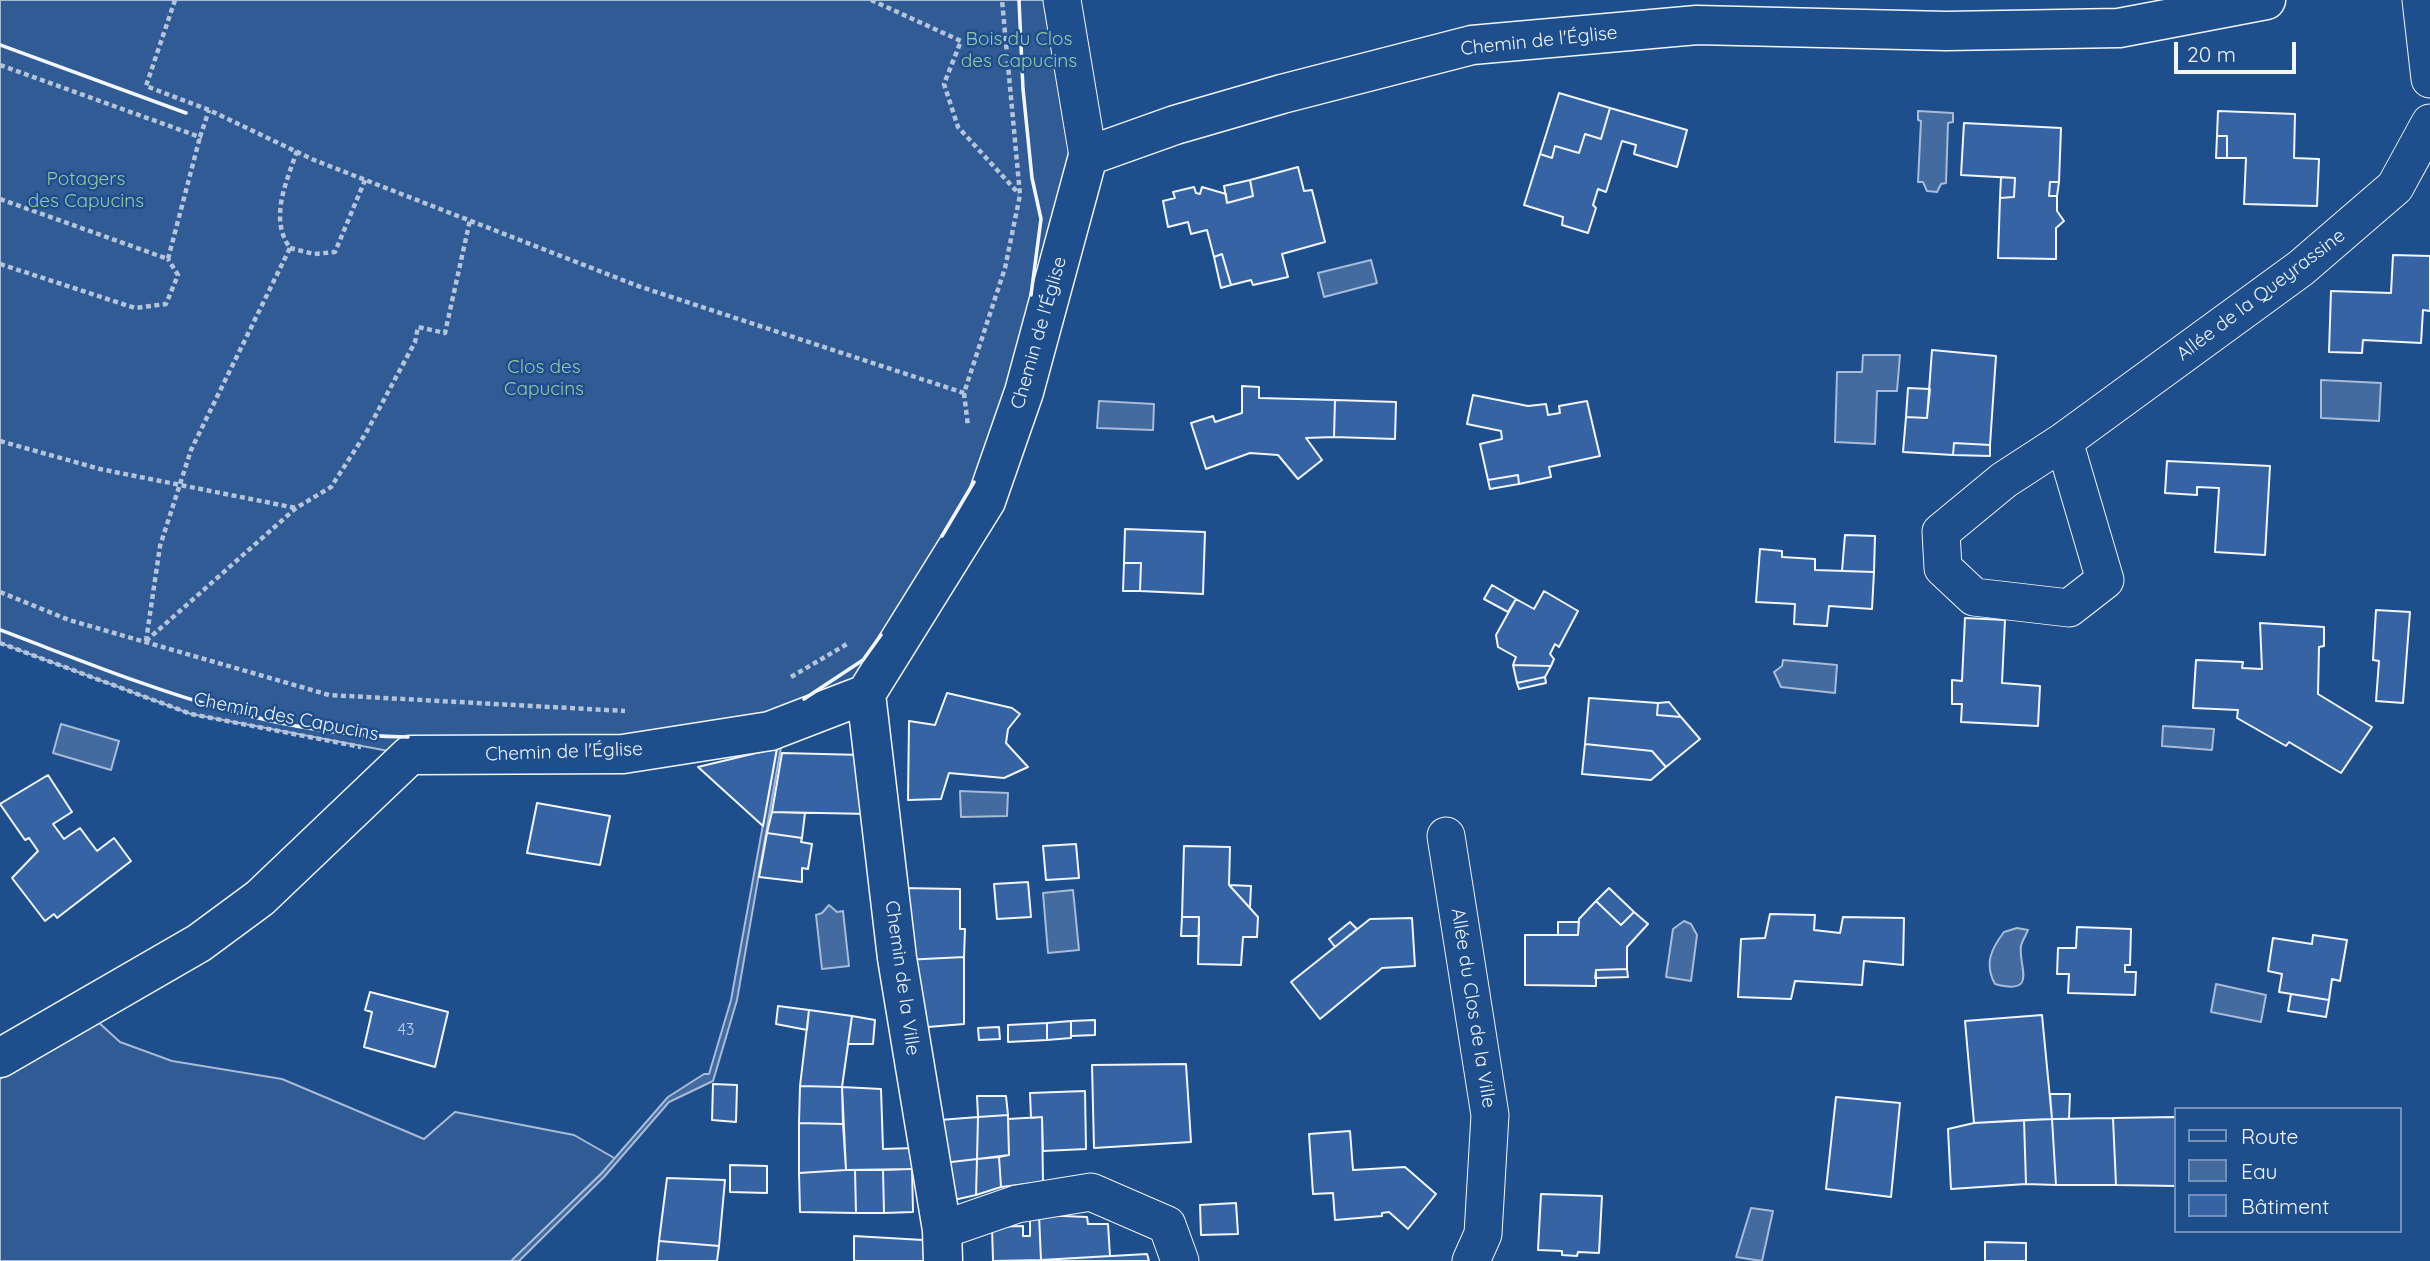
<!DOCTYPE html>
<meta charset="utf-8">
<style>
body{margin:0}
#map{position:relative;width:2430px;height:1261px;overflow:hidden;background:#1f4e8c;font-family:Quicksand,sans-serif}
canvas{display:block}
.legend{position:absolute;left:2174px;top:1107px;width:228px;height:126px;box-sizing:border-box;background:#1f4e8c;border:2px solid #7391ba;margin:0;padding:9px 12px;list-style:none;font-size:21px;color:#f2f6ff}
.legend li{display:flex;align-items:center;gap:14px;height:35px}
.legend b{width:35px;border:2px solid #7391ba}
.scale{position:absolute;left:2174px;top:42px;width:122px;height:32px;box-sizing:border-box;border:4px solid #f2f6ff;border-top:0;padding-left:9px;font-size:21px;line-height:24px;white-space:nowrap;color:#f2f6ff;-webkit-text-stroke:5px #1f4e8c;paint-order:stroke}
</style>
<div id="map">
<canvas width="2430" height="1261"></canvas>
<ul class="legend">
<li><b style="height:9px;background:#1f4e8c"></b>Route</li>
<li><b style="height:19px;background:#446ba0"></b>Eau</li>
<li><b style="height:19px;background:#3563a3"></b>Bâtiment</li>
</ul>
<div class="scale">20 m</div>
</div>
<script>
const ctx = document.querySelector('canvas').getContext('2d');
ctx.lineJoin = 'round';
function paint(path, color) { ctx.fillStyle = color; ctx.fill(path, 'evenodd'); }
function stroke(path, color, width, dash) { ctx.strokeStyle = color; ctx.lineWidth = width; ctx.lineCap = dash ? 'butt' : 'round'; ctx.setLineDash(dash || []); ctx.stroke(path); }
function label(font, color, halo, rows, align = 'center') {
  ctx.font = font + ' Quicksand,sans-serif'; ctx.lineWidth = 5; ctx.setLineDash([]); ctx.textBaseline = 'middle'; ctx.strokeStyle = halo; ctx.fillStyle = color; for (const [text, x, y, turn = 0] of rows) {
    ctx.save(); ctx.translate(x, y); ctx.rotate((+turn || 0) * Math.PI / 180); ctx.textAlign = isNaN(turn) ? turn : align; if (halo) ctx.strokeText(text, 0, 0); ctx.fillText(text, 0, 0); ctx.restore();
  }
}
const built = new Path2D(`
 M 0,0 L 1062,0 L 1088,156 L 1024,392 L 866,694 L 770,731 L 410,755 L 191,714 L 0,643 Z
 M 97,1021 L 120,1042 L 172,1061 L 282,1079 L 424,1139 L 455,1112 L 574,1135 L 616,1159 L 512,1261 L 0,1261 L 0,1079 L 50,1041 Z`);
const water = new Path2D(`
 M 1918,111 L 1953,113 L 1953,122 L 1948,123 L 1946,183 L 1941,184 L 1937,192 L 1927,191 L 1923,182 L 1918,182 L 1921,121 L 1918,120 Z
 M 1371,260 L 1377,283 L 1324,297 L 1318,273 Z
 M 1863,355 L 1900,355 L 1897,391 L 1877,391 L 1875,444 L 1835,442 L 1837,372 L 1862,372 Z
 M 2321,380 L 2381,383 L 2379,421 L 2321,418 Z
 M 1099,401 L 1154,404 L 1153,430 L 1097,428 Z
 M 1783,660 L 1837,665 L 1835,693 L 1781,687 L 1774,672 L 1782,666 Z
 M 61,724 L 119,741 L 111,770 L 53,753 Z
 M 2163,726 L 2214,729 L 2212,750 L 2162,746 Z
 M 781,747 L 737,1000 L 713,1081 L 669,1102 L 604,1177 L 519,1261 L 511,1261 L 601,1174 L 668,1097 L 704,1074 L 709,1074 L 731,1000 L 777,748 Z
 M 960,791 L 1008,793 L 1007,816 L 961,817 Z
 M 1073,890 L 1079,950 L 1048,953 L 1043,893 Z
 M 829,905 L 837,912 L 843,911 L 849,966 L 822,969 L 816,915 L 822,913 Z
 M 1684,921 L 1691,924 L 1697,935 L 1691,981 L 1666,977 L 1673,929 Z
 M 2017,928 L 2028,930 C 2026,935 2022,941 2021,946 C 2018,966 2039,996 1995,984 C 1984,964 1991,949 2004,932 Z
 M 2216,984 L 2266,995 L 2261,1022 L 2211,1012 Z
 M 1751,1208 L 1773,1211 L 1762,1261 L 1736,1257 Z`);
const building = new Path2D(`
 M 1559,93 L 1610,108 L 1601,139 L 1585,134 L 1579,153 L 1555,146 L 1552,158 L 1540,154 Z
 M 1610,108 L 1687,130 L 1677,167 L 1634,154 L 1636,145 L 1622,141 L 1606,192 L 1598,189 L 1593,205 L 1596,208 L 1588,233 L 1562,225 L 1563,217 L 1524,205 L 1540,154 L 1552,158 L 1555,146 L 1579,153 L 1585,134 L 1601,139 Z
 M 2218,111 L 2295,114 L 2294,158 L 2319,159 L 2317,206 L 2244,204 L 2246,158 L 2227,158 L 2227,136 L 2217,136 Z
 M 1964,123 L 2061,128 L 2059,182 L 2050,182 L 2049,196 L 2057,196 L 2057,211 L 2064,221 L 2056,228 L 2056,259 L 1998,258 L 2000,198 L 2014,197 L 2015,178 L 1961,175 Z
 M 2217,136 L 2227,136 L 2227,158 L 2216,158 Z
 M 1298,167 L 1304,191 L 1312,190 L 1325,242 L 1282,254 L 1288,277 L 1253,285 L 1251,280 L 1231,285 L 1222,254 L 1214,257 L 1207,230 L 1191,234 L 1188,222 L 1168,227 L 1163,201 L 1175,198 L 1173,192 L 1194,187 L 1196,193 L 1200,194 L 1202,187 L 1226,194 L 1227,203 L 1253,196 L 1250,180 Z
 M 2001,177 L 2015,178 L 2014,197 L 2000,198 Z
 M 1250,180 L 1253,196 L 1227,203 L 1224,186 Z
 M 2050,182 L 2059,182 L 2057,196 L 2049,196 Z
 M 1222,254 L 1231,285 L 1221,288 L 1214,257 Z
 M 2393,255 L 2430,256 L 2430,311 L 2423,310 L 2421,343 L 2363,340 L 2362,353 L 2329,352 L 2331,291 L 2391,293 Z
 M 1932,350 L 1996,356 L 1990,445 L 1954,443 L 1953,455 L 1903,452 L 1906,417 L 1927,418 Z
 M 1242,386 L 1259,387 L 1259,398 L 1335,400 L 1334,437 L 1306,438 L 1322,460 L 1298,479 L 1278,455 L 1250,453 L 1206,469 L 1191,423 L 1213,416 L 1215,422 L 1242,413 Z
 M 1908,388 L 1930,389 L 1927,418 L 1906,417 Z
 M 1473,395 L 1528,406 L 1546,404 L 1548,415 L 1560,413 L 1559,406 L 1587,401 L 1600,456 L 1549,467 L 1551,477 L 1519,484 L 1518,475 L 1488,480 L 1480,444 L 1502,439 L 1501,431 L 1467,424 Z
 M 1335,400 L 1396,402 L 1395,439 L 1334,437 Z
 M 1954,443 L 1990,445 L 1990,456 L 1953,455 Z
 M 2167,461 L 2270,466 L 2265,555 L 2215,552 L 2219,488 L 2197,487 L 2197,495 L 2165,493 Z
 M 1518,475 L 1519,484 L 1490,489 L 1488,480 Z
 M 1125,529 L 1205,532 L 1203,594 L 1140,591 L 1141,563 L 1124,563 Z
 M 1845,535 L 1875,536 L 1874,572 L 1842,571 Z
 M 1760,549 L 1782,551 L 1782,557 L 1815,559 L 1815,570 L 1874,572 L 1872,609 L 1829,606 L 1827,626 L 1794,624 L 1795,604 L 1756,602 Z
 M 1124,563 L 1141,563 L 1140,591 L 1123,591 Z
 M 1492,585 L 1516,599 L 1508,612 L 1484,599 Z
 M 1544,591 L 1578,611 L 1559,647 L 1555,644 L 1550,654 L 1554,659 L 1551,666 L 1513,665 L 1516,657 L 1498,647 L 1496,635 L 1516,599 L 1534,609 Z
 M 2376,610 L 2410,612 L 2403,703 L 2376,701 L 2379,661 L 2373,660 Z
 M 1965,618 L 2005,620 L 2002,683 L 2040,686 L 2038,726 L 1961,722 L 1962,704 L 1952,704 L 1952,680 L 1962,681 Z
 M 2260,623 L 2324,627 L 2324,646 L 2319,647 L 2318,694 L 2372,727 L 2341,773 L 2289,742 L 2286,746 L 2237,718 L 2238,710 L 2193,708 L 2196,660 L 2243,662 L 2242,668 L 2262,669 Z
 M 1513,665 L 1551,666 L 1545,677 L 1517,683 Z
 M 1545,677 L 1546,683 L 1519,689 L 1517,683 Z
 M 947,693 L 1012,708 L 1020,714 L 1008,729 L 1006,743 L 1028,767 L 1004,778 L 949,773 L 941,799 L 908,800 L 909,721 L 935,725 Z
 M 1589,698 L 1658,703 L 1657,715 L 1681,717 L 1700,739 L 1666,767 L 1652,751 L 1585,744 Z
 M 1669,702 L 1681,717 L 1657,715 L 1658,703 Z
 M 1585,744 L 1652,751 L 1666,767 L 1651,780 L 1582,774 Z
 M 777,748 L 763,826 L 698,767 Z
 M 782,753 L 862,755 L 869,814 L 772,812 Z
 M 48,775 L 72,812 L 53,824 L 64,839 L 80,828 L 97,851 L 114,838 L 131,861 L 57,918 L 54,914 L 45,921 L 12,878 L 38,851 L 29,838 L 25,840 L 0,804 Z
 M 537,803 L 610,816 L 600,865 L 527,853 Z
 M 772,812 L 805,813 L 802,838 L 767,833 Z
 M 767,833 L 802,838 L 801,842 L 812,844 L 808,869 L 802,868 L 802,882 L 759,877 Z
 M 1076,844 L 1079,878 L 1046,880 L 1043,846 Z
 M 1184,846 L 1230,847 L 1229,885 L 1258,917 L 1257,937 L 1243,937 L 1241,965 L 1198,964 L 1199,917 L 1182,917 Z
 M 1028,882 L 1031,917 L 997,919 L 994,884 Z
 M 1229,885 L 1251,886 L 1250,908 Z
 M 901,888 L 960,889 L 960,929 L 965,929 L 964,957 L 904,960 Z
 M 1609,888 L 1634,912 L 1621,925 L 1596,901 Z
 M 1596,901 L 1621,925 L 1634,912 L 1648,924 L 1627,947 L 1627,969 L 1596,970 L 1596,986 L 1525,985 L 1525,935 L 1578,935 L 1579,919 Z
 M 1770,914 L 1815,915 L 1814,930 L 1840,933 L 1843,917 L 1904,918 L 1903,965 L 1864,961 L 1862,985 L 1795,981 L 1791,999 L 1738,997 L 1741,939 L 1765,938 Z
 M 1182,917 L 1199,917 L 1199,936 L 1181,936 Z
 M 1412,918 L 1415,966 L 1382,968 L 1320,1019 L 1291,982 L 1370,919 Z
 M 1350,922 L 1357,929 L 1335,947 L 1329,939 Z
 M 1558,922 L 1579,922 L 1578,935 L 1558,935 Z
 M 2077,927 L 2131,929 L 2130,965 L 2125,965 L 2125,972 L 2136,972 L 2135,995 L 2068,993 L 2069,974 L 2057,974 L 2058,948 L 2076,948 Z
 M 2313,935 L 2347,940 L 2340,981 L 2332,979 L 2329,1000 L 2279,992 L 2282,974 L 2268,971 L 2273,938 L 2312,944 Z
 M 964,957 L 964,1024 L 916,1028 L 904,960 Z
 M 1627,969 L 1628,977 L 1595,978 L 1596,970 Z
 M 370,992 L 448,1012 L 435,1067 L 364,1047 L 372,1012 L 365,1010 Z
 M 2291,994 L 2329,1000 L 2326,1017 L 2288,1011 Z
 M 778,1006 L 809,1010 L 807,1030 L 776,1024 Z
 M 809,1010 L 852,1016 L 842,1087 L 800,1086 Z
 M 2042,1015 L 2052,1119 L 1974,1123 L 1965,1021 Z
 M 852,1016 L 875,1020 L 873,1044 L 848,1044 Z
 M 1095,1020 L 1095,1035 L 1071,1036 L 1071,1021 Z
 M 1071,1021 L 1071,1038 L 1047,1040 L 1047,1023 Z
 M 1047,1023 L 1047,1040 L 1008,1042 L 1008,1025 Z
 M 999,1027 L 1000,1039 L 979,1040 L 978,1028 Z
 M 1186,1064 L 1191,1142 L 1094,1148 L 1092,1065 Z
 M 713,1084 L 737,1085 L 736,1122 L 712,1120 Z
 M 800,1086 L 842,1087 L 843,1124 L 799,1123 Z
 M 842,1087 L 881,1089 L 883,1149 L 915,1148 L 915,1169 L 846,1170 Z
 M 1085,1091 L 1086,1149 L 1043,1151 L 1042,1117 L 1031,1118 L 1030,1093 Z
 M 2050,1094 L 2070,1094 L 2069,1119 L 2052,1119 Z
 M 977,1096 L 1006,1096 L 1008,1115 L 978,1117 Z
 M 1836,1097 L 1900,1103 L 1891,1197 L 1826,1189 Z
 M 1008,1115 L 1009,1155 L 977,1159 L 978,1117 Z
 M 978,1117 L 977,1159 L 943,1163 L 940,1120 Z
 M 1042,1117 L 1043,1182 L 1001,1187 L 999,1157 L 1009,1155 L 1008,1119 Z
 M 2176,1117 L 2176,1186 L 2116,1185 L 2113,1118 Z
 M 2113,1118 L 2116,1185 L 2056,1185 L 2052,1119 Z
 M 2052,1119 L 2056,1185 L 2026,1184 L 2024,1120 Z
 M 2024,1120 L 2026,1184 L 1951,1189 L 1948,1129 L 1974,1123 Z
 M 799,1123 L 843,1124 L 846,1170 L 799,1173 Z
 M 1350,1131 L 1353,1170 L 1405,1167 L 1436,1194 L 1408,1229 L 1389,1212 L 1382,1213 L 1382,1216 L 1335,1220 L 1333,1193 L 1313,1194 L 1309,1134 Z
 M 999,1157 L 1001,1187 L 976,1195 L 977,1159 Z
 M 977,1159 L 976,1195 L 945,1202 L 943,1163 Z
 M 730,1165 L 767,1166 L 767,1193 L 730,1192 Z
 M 912,1169 L 913,1212 L 884,1213 L 883,1170 Z
 M 846,1170 L 855,1170 L 856,1213 L 800,1212 L 799,1173 Z
 M 855,1170 L 883,1170 L 884,1213 L 856,1213 Z
 M 667,1178 L 725,1180 L 719,1246 L 659,1241 Z
 M 1541,1194 L 1602,1196 L 1599,1253 L 1578,1252 L 1577,1256 L 1562,1255 L 1562,1251 L 1538,1250 Z
 M 1236,1203 L 1238,1234 L 1201,1235 L 1200,1205 Z
 M 1030,1215 L 1039,1215 L 1041,1260 L 993,1261 L 992,1227 L 1023,1226 L 1023,1236 L 1030,1236 Z
 M 1039,1215 L 1087,1217 L 1088,1224 L 1108,1224 L 1110,1256 L 1041,1260 Z
 M 854,1236 L 923,1240 L 924,1261 L 854,1261 Z
 M 659,1241 L 719,1246 L 717,1261 L 657,1261 Z
 M 1985,1242 L 2026,1243 L 2026,1261 L 1985,1261 Z
 M 1147,1254 L 1149,1261 L 1004,1261 L 1041,1260 Z`);
const path = new Path2D(`
 M 175,0 L 146,86 L 209,110 L 314,160 L 638,286 L 964,393 L 1005,268 L 1020,195 L 1002,0
 M 871,0 L 961,41 L 944,84 L 958,127 L 1019,194
 M 0,65 L 200,137 L 209,110
 M 0,199 L 168,259 L 200,137
 M 290,248 L 314,254 L 335,252 L 365,180
 M 0,264 L 135,308 L 166,304 L 178,275 L 168,259
 M 964,393 L 968,426
 M 0,441 L 100,469 L 296,508
 M 0,592 L 69,620 L 329,695 L 625,711
 M 146,641 L 296,508 L 331,487 L 366,433 L 415,342 L 418,327 L 445,333 L 470,220
 M 146,641 L 160,546 L 191,450 L 290,248 C 269,219 286,183 297,151
 M 0,643 L 191,714 L 361,747
 M 791,677 L 847,644`);
const minor = new Path2D(`
 M 1062,0 L 1088,156
 M 2421,0 L 2430,79
 M 2064,441 L 2105,580 L 2069,608 L 1974,597 L 1943,568 L 1941,532 L 2004,480 L 2064,441 L 2301,268 L 2395,187 L 2430,123
 M 1446,836 L 1490,1115 L 1483,1234 L 1471,1261
 M 942,1230 L 1017,1204 L 1091,1192 L 1167,1225 L 1180,1261`);
const tertiary = new Path2D(`
 M 866,694 L 897,958 L 942,1230 L 943,1261
 M 0,1058 L 199,943 L 260,898 L 410,755 L 623,754 L 770,731 L 866,694 L 986,501 L 1024,392 L 1088,156 L 1175,125 L 1282,94 L 1472,45 L 1697,25 L 1946,31 L 2119,28 L 2266,0`);
const wall = new Path2D(`
 M 1019,0 L 1023,89 L 1032,178 L 1041,219 L 1031,295
 M 0,45 L 186,113
 M 942,536 L 974,482
 M 0,630 C 136,681 261,736 408,737
 M 804,699 L 863,660 L 881,635`);
const numberNames = [
 ["43",406,1030]
];
const parkNames = [
 ["Bois du Clos",1019,39],
 ["des Capucins",1019,61],
 ["Potagers",86,179],
 ["des Capucins",86,201],
 ["Clos des",544,367],
 ["Capucins",544,389]
];
const streetNames = [
 ["Chemin de l'Église",1539,41,-6],
 ["Allée de la Queyrassine",2261,295,-37],
 ["Chemin de l'Église",1039,333,-74],
 ["Chemin des Capucins",286,717,11],
 ["Chemin de l'Église",564,752,-2],
 ["Chemin de la Ville",902,978,82],
 ["Allée du Clos de la Ville",1473,1008,81]
];
paint(built, '#305b95');
stroke(built, '#a8bbd7', 2);
paint(water, '#446ba0');
stroke(water, '#a8bbd7', 2);
paint(building, '#3563a3');
stroke(building, '#f2f6ff', 2);
stroke(minor, '#f2f6ff', 39);
stroke(tertiary, '#f2f6ff', 41);
stroke(path, '#b3c4dc', 4.5, [5, 3.5]);
stroke(minor, '#1f4e8c', 37);
stroke(tertiary, '#1f4e8c', 38);
stroke(wall, '#f2f6ff', 3.5);
label('16px', '#c3d1e8', null, numberNames);
label('19px', '#97c8a6', '#1f4e8c', parkNames);
label('19px', '#f2f6ff', '#1f4e8c', streetNames);
</script>
